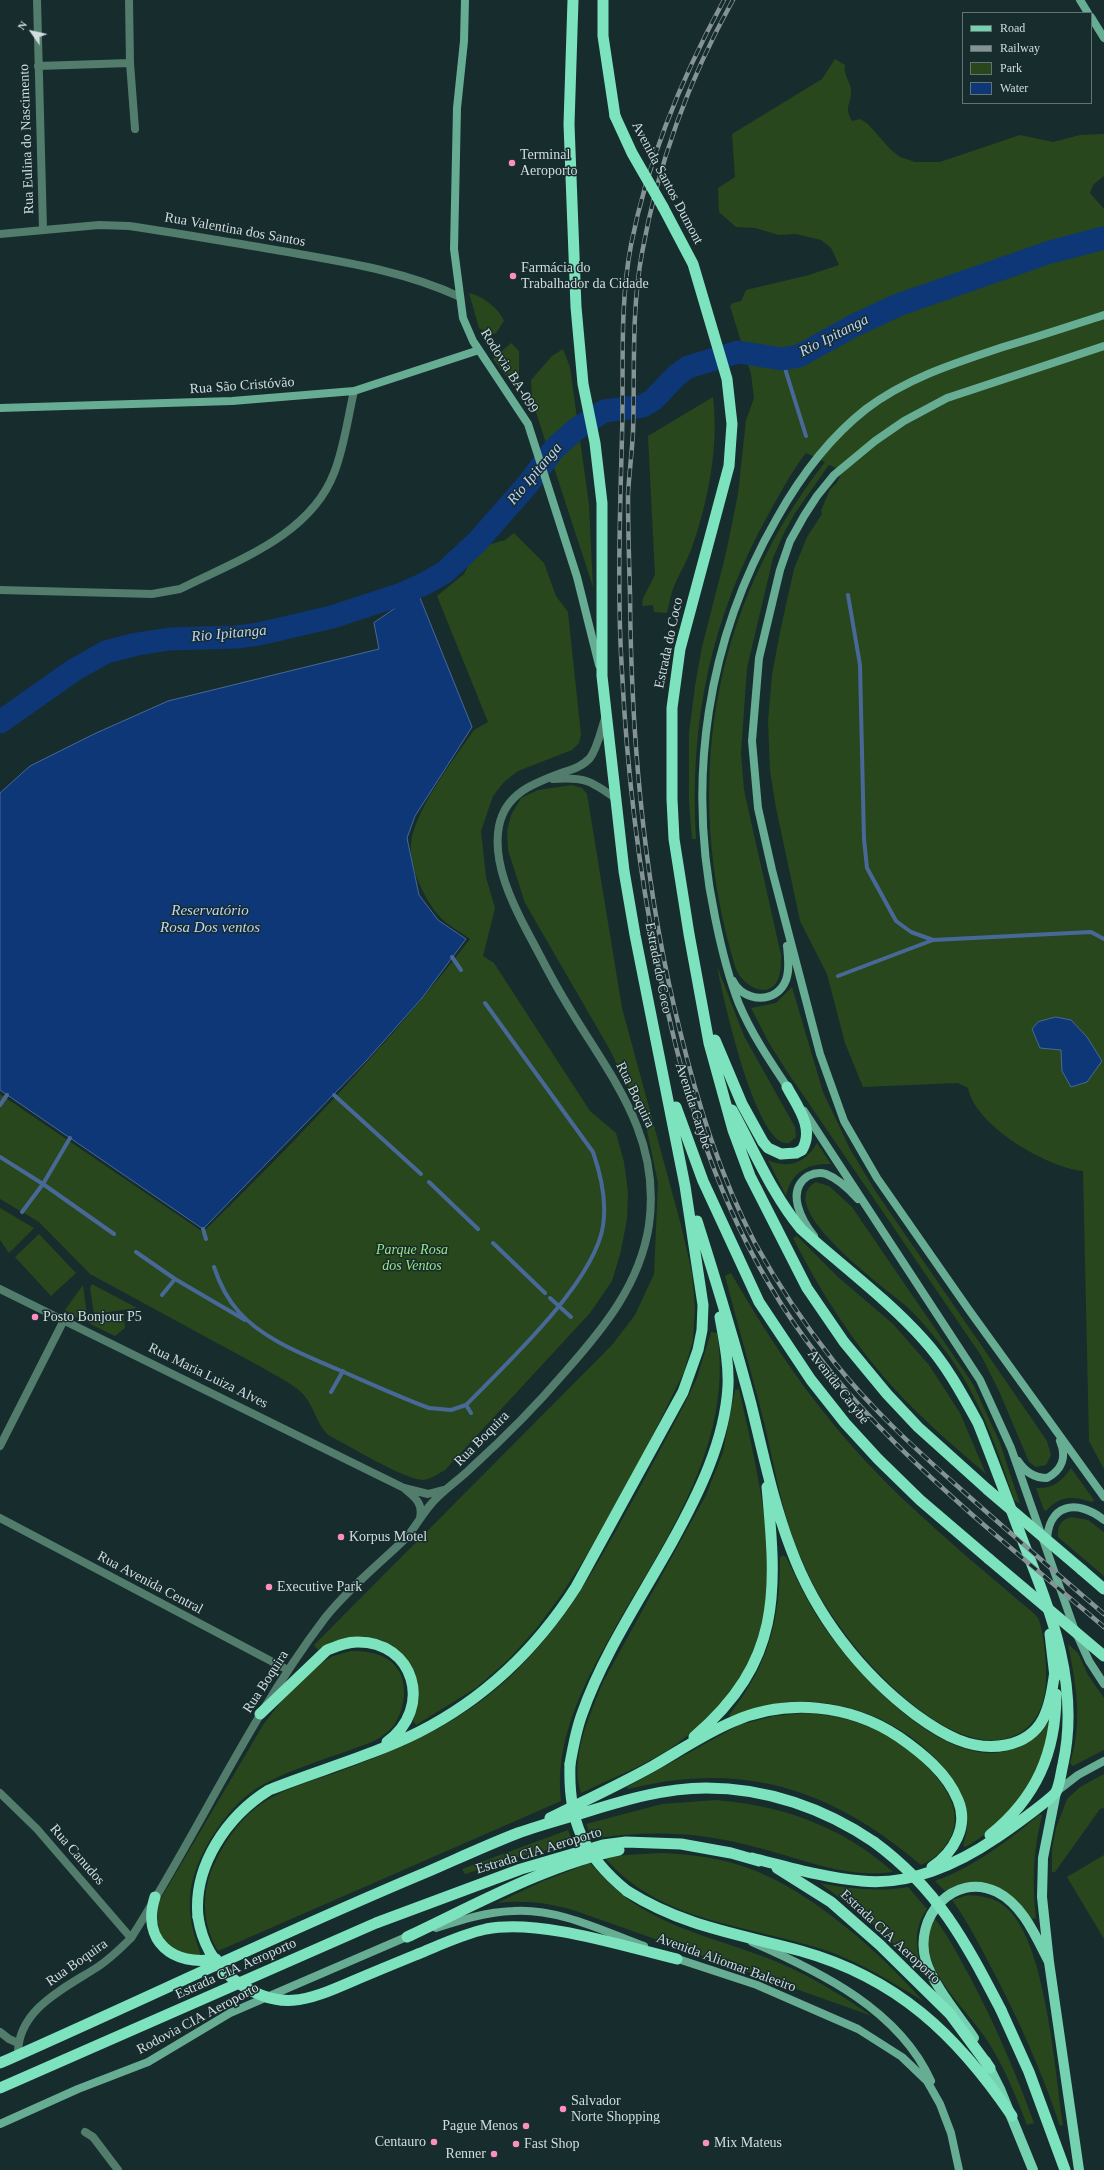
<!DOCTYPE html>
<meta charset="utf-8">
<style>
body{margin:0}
#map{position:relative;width:1104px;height:2170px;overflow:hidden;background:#172c2d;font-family:Georgia,serif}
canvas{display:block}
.legend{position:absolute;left:962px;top:12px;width:130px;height:92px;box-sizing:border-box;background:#172c2d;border:1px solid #617374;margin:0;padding:5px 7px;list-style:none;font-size:12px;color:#d1ddde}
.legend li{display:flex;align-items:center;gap:8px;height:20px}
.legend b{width:20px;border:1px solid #617374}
.north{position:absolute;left:12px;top:12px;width:40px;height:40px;-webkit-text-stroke:3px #172c2d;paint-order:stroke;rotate:304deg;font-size:11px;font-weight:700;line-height:16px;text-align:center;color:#d1ddde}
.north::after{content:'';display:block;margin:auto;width:14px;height:18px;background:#d1ddde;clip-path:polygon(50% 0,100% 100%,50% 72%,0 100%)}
</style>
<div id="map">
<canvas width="1104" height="2170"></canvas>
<ul class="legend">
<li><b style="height:5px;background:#75d2b0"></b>Road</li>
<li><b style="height:5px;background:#849495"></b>Railway</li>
<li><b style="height:11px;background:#28471c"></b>Park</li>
<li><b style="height:11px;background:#0e3778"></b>Water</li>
</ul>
<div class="north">N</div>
</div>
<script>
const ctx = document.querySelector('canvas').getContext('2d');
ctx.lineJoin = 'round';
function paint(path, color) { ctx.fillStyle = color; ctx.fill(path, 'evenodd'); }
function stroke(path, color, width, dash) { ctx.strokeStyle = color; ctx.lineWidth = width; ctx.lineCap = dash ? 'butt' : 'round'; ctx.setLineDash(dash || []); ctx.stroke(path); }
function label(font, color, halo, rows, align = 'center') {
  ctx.font = font + ' Georgia,serif'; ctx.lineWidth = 3; ctx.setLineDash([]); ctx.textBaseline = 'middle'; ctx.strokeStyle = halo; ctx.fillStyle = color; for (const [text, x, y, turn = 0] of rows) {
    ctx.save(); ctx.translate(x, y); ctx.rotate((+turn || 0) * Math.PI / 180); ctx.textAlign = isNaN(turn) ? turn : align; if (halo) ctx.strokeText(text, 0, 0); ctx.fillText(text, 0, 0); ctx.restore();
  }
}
const green = new Path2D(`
 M 835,59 L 845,65 C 843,74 850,81 851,90 C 852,105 843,105 852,121 L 860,119 L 868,124 L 891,150 L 900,157 L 915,162 L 940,162 L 1020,135 L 1053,142 L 1080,135 L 1104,134 L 1104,176 L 1093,185 L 1090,193 L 1104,209 L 1104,1469 L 1089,1441 L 1083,1171 C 1048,1168 975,1126 968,1088 L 958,1083 L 863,1087 L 845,1043 L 827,974 L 800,921 L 776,808 L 770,771 L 768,721 L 772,675 L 780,632 L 794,569 L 807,537 L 822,514 L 821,511 L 830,489 L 836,484 L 843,471 L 829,465 L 795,513 L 784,533 L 773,558 L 747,668 L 741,753 L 744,790 L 781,955 C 781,962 781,970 779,977 C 770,1003 740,985 735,966 C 682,788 710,609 825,462 L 806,453 C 791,472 780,494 768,515 C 711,618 689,722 696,839 L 692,839 L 689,802 L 689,733 L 695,686 L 702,647 L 726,553 L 738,494 L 746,420 L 754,398 L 751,374 L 730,306 L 733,303 L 741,301 L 746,290 L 809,275 L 839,265 L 831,248 L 821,240 L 796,234 L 779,235 L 755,228 L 736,227 L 719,212 L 718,188 L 735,177 L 732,134 L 822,79 Z
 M 469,293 C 482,296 499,308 504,321 L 496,333 L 491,335 L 479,328 Z
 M 511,343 L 519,351 L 519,393 L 493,359 Z
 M 563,349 L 570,367 L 589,505 L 593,587 L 532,400 L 531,380 L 552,356 Z
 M 713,397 C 719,447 708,503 691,550 C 686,563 679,574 674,586 C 671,594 669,604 667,613 L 654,612 L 653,605 L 642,606 L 643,598 L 655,575 L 648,436 Z
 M 514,533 L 544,563 L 556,596 L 568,612 L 581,735 L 579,743 L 572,750 L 518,771 L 504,782 L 493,796 L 481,831 L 486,877 L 495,908 L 483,956 L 494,963 L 590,1111 L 616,1133 L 624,1162 L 628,1192 L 627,1219 L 621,1251 L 612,1281 L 590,1313 L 445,1470 C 438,1474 431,1479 423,1480 C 405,1480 346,1444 328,1435 C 316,1423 314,1406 303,1394 C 292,1383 276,1376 263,1368 L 90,1274 L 39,1222 L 0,1199 L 0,1094 L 203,1232 C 297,1140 389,1044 470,939 C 461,932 449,926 441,918 C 424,900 406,862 412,837 C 420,803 454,759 474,730 L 488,722 L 437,596 L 464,574 L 477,548 L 505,540 Z
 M 572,785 L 582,788 L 587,794 L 622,1008 L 681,1225 L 692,1273 L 695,1308 L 693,1340 L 684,1372 L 646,1449 L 588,1553 L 562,1594 L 536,1629 L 509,1659 L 476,1688 L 416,1725 L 413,1721 C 429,1676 401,1631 350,1637 C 338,1639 328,1644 318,1650 L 314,1645 L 612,1345 L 635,1315 L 654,1274 L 658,1183 L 645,1121 L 610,1050 L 525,903 L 508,850 L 507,831 L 511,815 L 521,798 L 538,790 Z
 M 717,966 L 744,1036 L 795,1127 L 796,1137 L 789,1143 C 756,1150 722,993 717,966 Z
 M 792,987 L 823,1092 L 850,1149 L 876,1192 L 1047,1441 L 1051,1455 L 1046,1465 L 1036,1467 L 1029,1462 L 999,1391 L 982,1357 L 786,1070 L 769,1043 L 751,1008 L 776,1003 Z
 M 817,1143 L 831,1164 C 808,1163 791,1172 786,1196 L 768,1160 C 789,1170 806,1162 817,1143 Z
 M 816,1182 L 829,1186 L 852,1207 L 973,1384 L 1000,1443 L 1020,1504 L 1014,1500 C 999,1454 983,1407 956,1366 C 942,1345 924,1323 906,1306 C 888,1290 770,1206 816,1182 Z
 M 0,1208 L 34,1228 L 9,1253 L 0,1240 Z
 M 39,1234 L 76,1273 L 51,1296 L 15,1257 Z
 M 797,1236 L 838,1277 L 893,1324 L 929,1365 L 960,1413 L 986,1474 C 957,1449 928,1424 901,1396 C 857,1349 822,1295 793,1238 Z
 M 731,1273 C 784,1365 838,1440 917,1512 C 947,1540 979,1567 1011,1594 C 1017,1600 1033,1611 1038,1618 C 1044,1629 1047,1669 1046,1682 C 1045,1703 1038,1722 1020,1733 C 966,1764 889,1688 857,1649 C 835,1622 814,1591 801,1558 C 781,1513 774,1462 762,1414 C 750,1368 737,1322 725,1276 Z
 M 92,1284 L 137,1308 L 94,1314 L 90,1288 Z
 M 83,1285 L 87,1316 L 77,1318 L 65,1310 Z
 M 124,1316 L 125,1328 L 115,1336 L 88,1323 Z
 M 711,1332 L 717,1333 C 735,1446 662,1544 610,1637 C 582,1687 554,1743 561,1801 L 218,1951 C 203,1926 201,1896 212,1869 C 222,1846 237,1822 257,1807 C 279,1790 306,1783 332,1774 C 360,1764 387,1753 415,1740 C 452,1723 488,1699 517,1670 C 565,1622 590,1577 623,1518 C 644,1480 664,1443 684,1405 L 697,1378 Z
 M 739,1389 C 754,1456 777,1547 764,1616 C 754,1669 720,1712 678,1743 C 648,1765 614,1777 581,1793 C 569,1758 590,1715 603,1682 L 706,1495 L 723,1452 L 735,1390 Z
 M 1071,1468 L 1094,1500 L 1092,1502 C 1072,1496 1060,1495 1046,1511 L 1044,1510 L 1036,1488 C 1053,1489 1062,1481 1071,1468 Z
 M 1072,1517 L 1088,1520 L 1104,1532 L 1104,1576 L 1058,1537 C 1057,1526 1061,1519 1072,1517 Z
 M 783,1555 L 786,1557 C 797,1579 807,1601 820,1621 C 853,1671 941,1768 1007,1751 C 1019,1748 1030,1743 1039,1734 C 1043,1730 1046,1723 1050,1721 C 1048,1731 1047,1742 1044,1751 C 1032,1790 1000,1829 965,1847 L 963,1845 C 972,1820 967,1802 953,1780 C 923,1735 869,1706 815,1702 C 786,1699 757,1707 730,1717 L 729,1715 C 769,1664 780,1621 780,1558 Z
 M 1068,1644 L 1078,1653 L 1088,1675 L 1104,1698 L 1104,1750 L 1073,1766 L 1070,1763 C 1083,1723 1076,1684 1068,1644 Z
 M 351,1651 C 363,1651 373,1652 384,1657 C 410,1670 408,1705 394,1725 C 388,1733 380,1738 372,1742 C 338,1755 296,1767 264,1784 C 229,1802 193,1857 190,1896 C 188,1918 195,1938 202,1958 C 195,1956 188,1956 181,1954 C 159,1947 154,1919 160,1900 L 263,1725 L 292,1687 L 321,1663 L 333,1656 Z
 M 805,1713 C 841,1715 868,1724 900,1742 C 907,1746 913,1753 918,1758 C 943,1780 970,1815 945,1846 C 938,1855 931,1861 921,1865 C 831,1789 745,1760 628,1789 L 627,1787 L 739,1725 L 774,1716 Z
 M 1104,1774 L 1104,1808 L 1100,1809 L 1055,1872 L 1052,1872 L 1052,1849 L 1056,1828 L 1067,1799 L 1080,1787 Z
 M 716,1800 C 781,1805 844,1827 893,1872 C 846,1879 800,1858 755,1847 C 701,1832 647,1830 592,1839 L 586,1824 L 662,1804 Z
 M 1040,1814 L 1042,1816 C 1033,1850 1032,1883 1036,1918 L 1032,1919 C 1008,1887 984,1872 945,1891 L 935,1881 C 974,1867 1009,1840 1040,1814 Z
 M 568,1830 L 574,1844 L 522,1856 L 465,1874 L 462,1869 Z
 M 661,1853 C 688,1854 714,1857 739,1865 C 805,1885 878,1950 923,2001 C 888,1980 854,1958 815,1947 C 740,1924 660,1921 605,1858 L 626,1855 Z
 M 1104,1855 L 1104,1939 L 1067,1877 Z
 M 590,1863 C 603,1877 616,1891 632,1902 C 680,1935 741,1944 793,1969 C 820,1982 847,1999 872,2016 L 576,1911 C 549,1903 525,1900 497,1903 L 543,1881 Z
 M 820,1883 C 849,1889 878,1892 908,1887 L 927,1909 C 911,1932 916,1954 927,1978 L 870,1921 Z
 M 968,1895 C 980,1896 993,1897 1003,1905 C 1046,1935 1055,2074 1063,2125 L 1060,2126 C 1042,2072 1019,2020 992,1969 C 980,1946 968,1922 952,1900 Z
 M 935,1919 C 949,1937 959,1957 970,1977 C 995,2024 1016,2073 1034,2123 L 1027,2125 C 1016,2096 1004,2067 987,2040 C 966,2007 909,1962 935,1919 Z`);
const water = new Path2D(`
 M 418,593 L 472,727 L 415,816 L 407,838 L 419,895 L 438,920 L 466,939 L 422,998 L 367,1060 L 203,1229 L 0,1090 L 0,793 L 30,766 L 94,734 L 168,701 L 379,649 L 374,623 Z
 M 1056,1017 L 1071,1020 L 1087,1037 L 1102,1061 L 1087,1082 L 1071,1087 L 1062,1071 L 1061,1050 L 1040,1048 L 1032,1029 L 1038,1022 Z`);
const stream = new Path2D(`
 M 782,359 L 806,436
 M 848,595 L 860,665 L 864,839 L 867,868 L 896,921 L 911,932 L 933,940 L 1091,932 L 1104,939
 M 452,957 L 461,970
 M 838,976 L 933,940
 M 334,1095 L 421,1174
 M 0,1105 L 7,1095
 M 0,1157 L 43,1184 L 114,1234
 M 429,1182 L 478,1229
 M 22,1212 L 43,1184 L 70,1138
 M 203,1229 L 206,1239
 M 493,1243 L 545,1293
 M 136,1252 L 175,1279 L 245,1320
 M 214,1267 C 219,1282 227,1299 239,1312 C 264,1340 305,1355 339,1370 C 369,1383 399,1397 429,1408 L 451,1410 L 466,1405 C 506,1364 594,1283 603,1226 C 607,1201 601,1175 593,1152 L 485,1003
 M 162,1295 L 175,1279
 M 550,1298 L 571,1317
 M 331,1392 L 343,1371
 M 466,1405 L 471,1413`);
const river = new Path2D(`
 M 0,722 L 74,670 L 106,652 L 137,644 L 170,639 L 237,637 L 259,634 L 332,617 L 402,594 L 426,583 L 445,572 L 477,542 L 528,484 L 554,449 L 575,430 L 604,411 L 643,406 L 653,400 L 677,375 L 688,367 L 738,352 L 782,359 L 799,356 L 853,326 L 898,305 L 1050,252 L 1104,238`);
const minor = new Path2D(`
 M 37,0 L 43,229
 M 129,0 L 130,63 L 135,129
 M 38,66 L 130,63
 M 0,234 L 99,225 L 129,226 C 178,233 227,242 276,250 C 338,261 403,270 460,297
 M 0,590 L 152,594 L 180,589 C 235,561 310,536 334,473 C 344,448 348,417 354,391
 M 0,1446 L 64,1320
 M 0,1518 L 288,1670
 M 0,1793 L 37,1829 L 131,1938
 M 0,2032 L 9,2039 L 18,2043
 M 85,2132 L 93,2137 L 118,2170`);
const tertiary = new Path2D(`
 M 553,779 C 584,777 590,780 615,798
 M 0,1289 L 404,1488 L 428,1494 L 443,1490
 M 406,1490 C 416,1498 423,1504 420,1518
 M 18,2055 C 17,2010 63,1989 96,1968 C 109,1960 120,1949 131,1938 C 198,1833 249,1718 325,1618 C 347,1590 379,1564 405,1539 C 415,1528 422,1514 432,1503 C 443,1490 459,1480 471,1468 C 504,1438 536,1406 565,1372 C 604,1328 640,1284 649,1225 C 662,1132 607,1073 564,999 C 551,978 540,955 528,933 C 512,903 492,862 499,826 C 506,792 535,783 564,772 C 573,769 583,766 590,758 C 598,747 601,729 606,716`);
const secondary = new Path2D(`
 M 465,0 L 464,41 L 457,108 L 454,249 L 463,318 L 473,341 L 528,424 L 577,577 L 599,665
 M 1080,0 L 1088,13
 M 1091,17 L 1104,38
 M 1104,346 L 947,398 L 904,421 L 875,441 L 834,475 L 817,496 L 804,516 L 790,541 L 780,570 L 759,658 L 752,741 L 758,808 L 772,870 L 820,1054 L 844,1121 L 877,1178 L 969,1310 L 1104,1497
 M 0,408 L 232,401 L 354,391 L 479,350
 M 733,981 C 744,1003 777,1004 786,980 C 790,969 788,956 787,946
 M 790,1091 C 772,1064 752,1035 739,1004 C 728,976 721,947 715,917 C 686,780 707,639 777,518 C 800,477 829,438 866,409 C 907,378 955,363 1003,347 C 1037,337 1070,326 1104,315
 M 804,1111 L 980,1380 L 1011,1448 L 1074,1628 L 1089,1661 L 1104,1684
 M 814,1236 C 802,1221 785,1191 808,1176 C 814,1173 820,1172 826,1174 C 839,1179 849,1189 858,1199
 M 1018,1461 C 1025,1472 1034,1478 1047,1478 C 1062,1470 1067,1457 1060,1441
 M 1047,1543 C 1047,1504 1077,1498 1104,1520
 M 1056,1792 L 1078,1775 L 1104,1761
 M 436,1928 C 461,1920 486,1912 513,1911 C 558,1908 603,1931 644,1946
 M 752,1942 C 821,1972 899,2010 931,2081
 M 672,1957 L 757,1985 L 858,2029 L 902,2057 L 927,2081 L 940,2104 L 951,2133 L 959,2170
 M 0,2124 L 78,2089 L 148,2062 L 230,2013 L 411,1935`);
const primary = new Path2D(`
 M 1056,1792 L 1043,1858 L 1042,1897 L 1049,1962 L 1079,2170
 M 974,2038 C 960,2017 933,1985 926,1961 C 913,1918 953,1871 997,1892 C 1023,1905 1036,1937 1049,1962
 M 986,2061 L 1000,2089 L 1033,2170`);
const trunk = new Path2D(`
 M 603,0 L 603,36 L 615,116
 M 663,207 L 693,264 L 727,379 L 732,424 L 729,466 L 680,649 L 672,708 L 672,799 L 674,839 L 689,934 L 709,1043 L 733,1130 L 750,1176 L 807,1288 L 844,1342 L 887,1394 L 918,1427 L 988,1490
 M 715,1040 L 742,1104 L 763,1142 L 768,1148 L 781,1154 L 796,1153 L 802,1150 C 815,1128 797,1106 787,1087
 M 676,1107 L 703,1181 L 759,1302 L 811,1380 L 845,1423 L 878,1459 L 920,1500 L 989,1559
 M 732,1110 C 754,1150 772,1194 801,1229 C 841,1265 887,1299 923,1339 C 946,1364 962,1394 978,1423 C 994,1463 1009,1504 1024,1544 C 1052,1615 1080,1686 1063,1764 C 1061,1772 1060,1784 1056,1792 C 1050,1800 1007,1831 996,1838 C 958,1864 909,1886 862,1881 C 825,1878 788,1867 752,1858
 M 697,1221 C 716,1281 735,1343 751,1404 C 763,1453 773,1502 791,1549 C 815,1614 860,1673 916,1715 C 942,1734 972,1752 1006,1745 C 1046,1737 1050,1705 1055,1671
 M 1082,1570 L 1104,1589
 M 1050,1634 L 1055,1677
 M 260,1714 L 327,1650 C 337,1646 346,1642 357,1642 C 414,1641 434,1708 387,1742
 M 694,1737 C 782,1661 777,1594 767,1487
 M 570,1764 C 573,1747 576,1730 582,1714 C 603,1654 641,1598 672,1542 C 698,1495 725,1441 728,1386 C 729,1363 724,1340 720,1317
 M 550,1818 C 584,1801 619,1785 653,1766 C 679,1751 704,1734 732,1722 C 786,1698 850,1704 899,1737 C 922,1753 947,1773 958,1800 C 969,1826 954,1852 932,1867
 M 990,1835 C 1036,1798 1056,1753 1056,1694
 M 777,1868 L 831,1902 L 880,1945 L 950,2014 L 990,2068
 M 627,1891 C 684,1927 739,1934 801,1951 C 897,1978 957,2035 1012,2116
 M 155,1897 C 141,1941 173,1967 216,1959
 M 198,1917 C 193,1866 227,1816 269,1790 C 319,1770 371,1756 419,1732 C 484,1699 537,1648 576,1587 L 683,1392 L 698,1350 L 702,1330 L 703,1305 L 685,1186 L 635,935 L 624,871 L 602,676 L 602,503 L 595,443 L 583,384 L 576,307 L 569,124 L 573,0
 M 407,1937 C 473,1906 548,1864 619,1850
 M 418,1954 C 440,1945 463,1934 486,1929 C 541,1919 622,1946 677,1959
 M 1001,2010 L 1029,2072 L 1065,2170
 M 0,2063 C 143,2000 283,1932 427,1872 C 457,1859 487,1845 518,1833 C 540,1825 563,1819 586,1812 C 625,1800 665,1788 706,1788 C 766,1788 824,1808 874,1842
 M 0,2088 L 376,1923 L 521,1869 L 603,1845 L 626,1842 L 681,1844 L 731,1853 L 759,1861`);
const rail = new Path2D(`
 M 724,0 C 682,77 648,159 631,245 C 619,308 624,372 622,436 C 620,514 617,593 622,672 C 627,769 638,865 657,960 C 679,1074 710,1184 769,1284 C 851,1424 983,1523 1104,1627
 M 733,0 C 689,79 658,164 642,253 C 631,312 635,372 633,432 C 632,453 629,474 628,495 C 628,528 629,561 630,594 C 631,742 644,888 680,1031 C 698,1104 720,1176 755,1243 C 778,1285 805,1325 835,1363 C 870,1407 912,1446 955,1484 C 1004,1528 1054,1571 1104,1614`);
const trunkBridge = new Path2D(`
 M 615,116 L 632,153 L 663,207
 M 988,1490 L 1082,1570
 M 989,1559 L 1104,1656
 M 570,1764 C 568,1821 583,1855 627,1891
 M 874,1842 C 938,1889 965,1941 1001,2010
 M 198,1917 C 202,1942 213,1963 233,1979 C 278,2013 307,2001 353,1981 C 374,1972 396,1963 418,1954`);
const markers = [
 [512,163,4,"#fc8fc2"],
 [513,276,4,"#fc8fc2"],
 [35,1317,4,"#fc8fc2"],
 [341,1537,4,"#fc8fc2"],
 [269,1587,4,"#fc8fc2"],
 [563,2109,4,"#fc8fc2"],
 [526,2126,4,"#fc8fc2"],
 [434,2142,4,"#fc8fc2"],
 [706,2143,4,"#fc8fc2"],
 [516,2144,4,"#fc8fc2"],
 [494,2154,4,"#fc8fc2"]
];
const streetNames = [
 ["Rua Eulina do Nascimento",27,139,-92],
 ["Avenida Santos Dumont",667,183,62],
 ["Rua Valentina dos Santos",235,230,10],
 ["Rodovia BA-099",509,371,58],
 ["Rua São Cristóvão",242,386,-4],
 ["Estrada do Coco",669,643,-78],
 ["Estrada do Coco",658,968,79],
 ["Rua Boquira",635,1095,64],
 ["Avenida Carybé",693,1106,72],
 ["Rua Maria Luiza Alves",208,1376,26],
 ["Avenida Carybé",838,1387,52],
 ["Rua Boquira",482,1439,-45],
 ["Rua Avenida Central",150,1583,28],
 ["Rua Boquira",266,1682,-57],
 ["Estrada CIA Aeroporto",539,1851,-17],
 ["Rua Canudos",77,1855,49],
 ["Estrada CIA Aeroporto",890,1937,43],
 ["Rua Boquira",77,1963,-35],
 ["Avenida Aliomar Baleeiro",726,1963,20],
 ["Estrada CIA Aeroporto",236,1969,-24],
 ["Rodovia CIA Aeroporto",198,2019,-28]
];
const poiNames = [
 ["Terminal",520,155],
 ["Aeroporto",520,171],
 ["Farmácia do",521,268],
 ["Trabalhador da Cidade",521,284],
 ["Posto Bonjour P5",43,1317],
 ["Korpus Motel",349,1537],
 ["Executive Park",277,1587],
 ["Salvador",571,2101],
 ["Norte Shopping",571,2117],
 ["Pague Menos",518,2126,"right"],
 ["Centauro",426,2142,"right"],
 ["Mix Mateus",714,2143],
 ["Fast Shop",524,2144],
 ["Renner",486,2154,"right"]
];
const parkNames = [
 ["Parque Rosa",412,1250],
 ["dos Ventos",412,1266]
];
const waterNames = [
 ["Rio Ipitanga",834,336,-27],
 ["Rio Ipitanga",535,474,-50],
 ["Rio Ipitanga",229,634,-5],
 ["Reservatório",210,911],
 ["Rosa Dos ventos",210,928]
];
paint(green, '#28471c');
paint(water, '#0e3778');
stroke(water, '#486997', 1);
stroke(stream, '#486997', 4);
stroke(river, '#0e3778', 23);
stroke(minor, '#527d6c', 8);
stroke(tertiary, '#527d6c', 8);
stroke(secondary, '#66ad93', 8);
stroke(primary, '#75d2b0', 10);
stroke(trunk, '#7ce3be', 11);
stroke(rail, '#849495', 4.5);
stroke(rail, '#172c2d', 3, [9]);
stroke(trunkBridge, '#7ce3be', 11);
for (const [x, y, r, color] of markers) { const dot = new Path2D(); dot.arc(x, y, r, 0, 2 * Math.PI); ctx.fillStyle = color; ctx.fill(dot); stroke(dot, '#172c2d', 1.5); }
label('14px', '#d1ddde', '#172c2d', streetNames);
label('14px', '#d1ddde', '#172c2d', poiNames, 'left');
label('italic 14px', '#9ce582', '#172c2d', parkNames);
label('italic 15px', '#bbd3fa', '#172c2d', waterNames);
</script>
